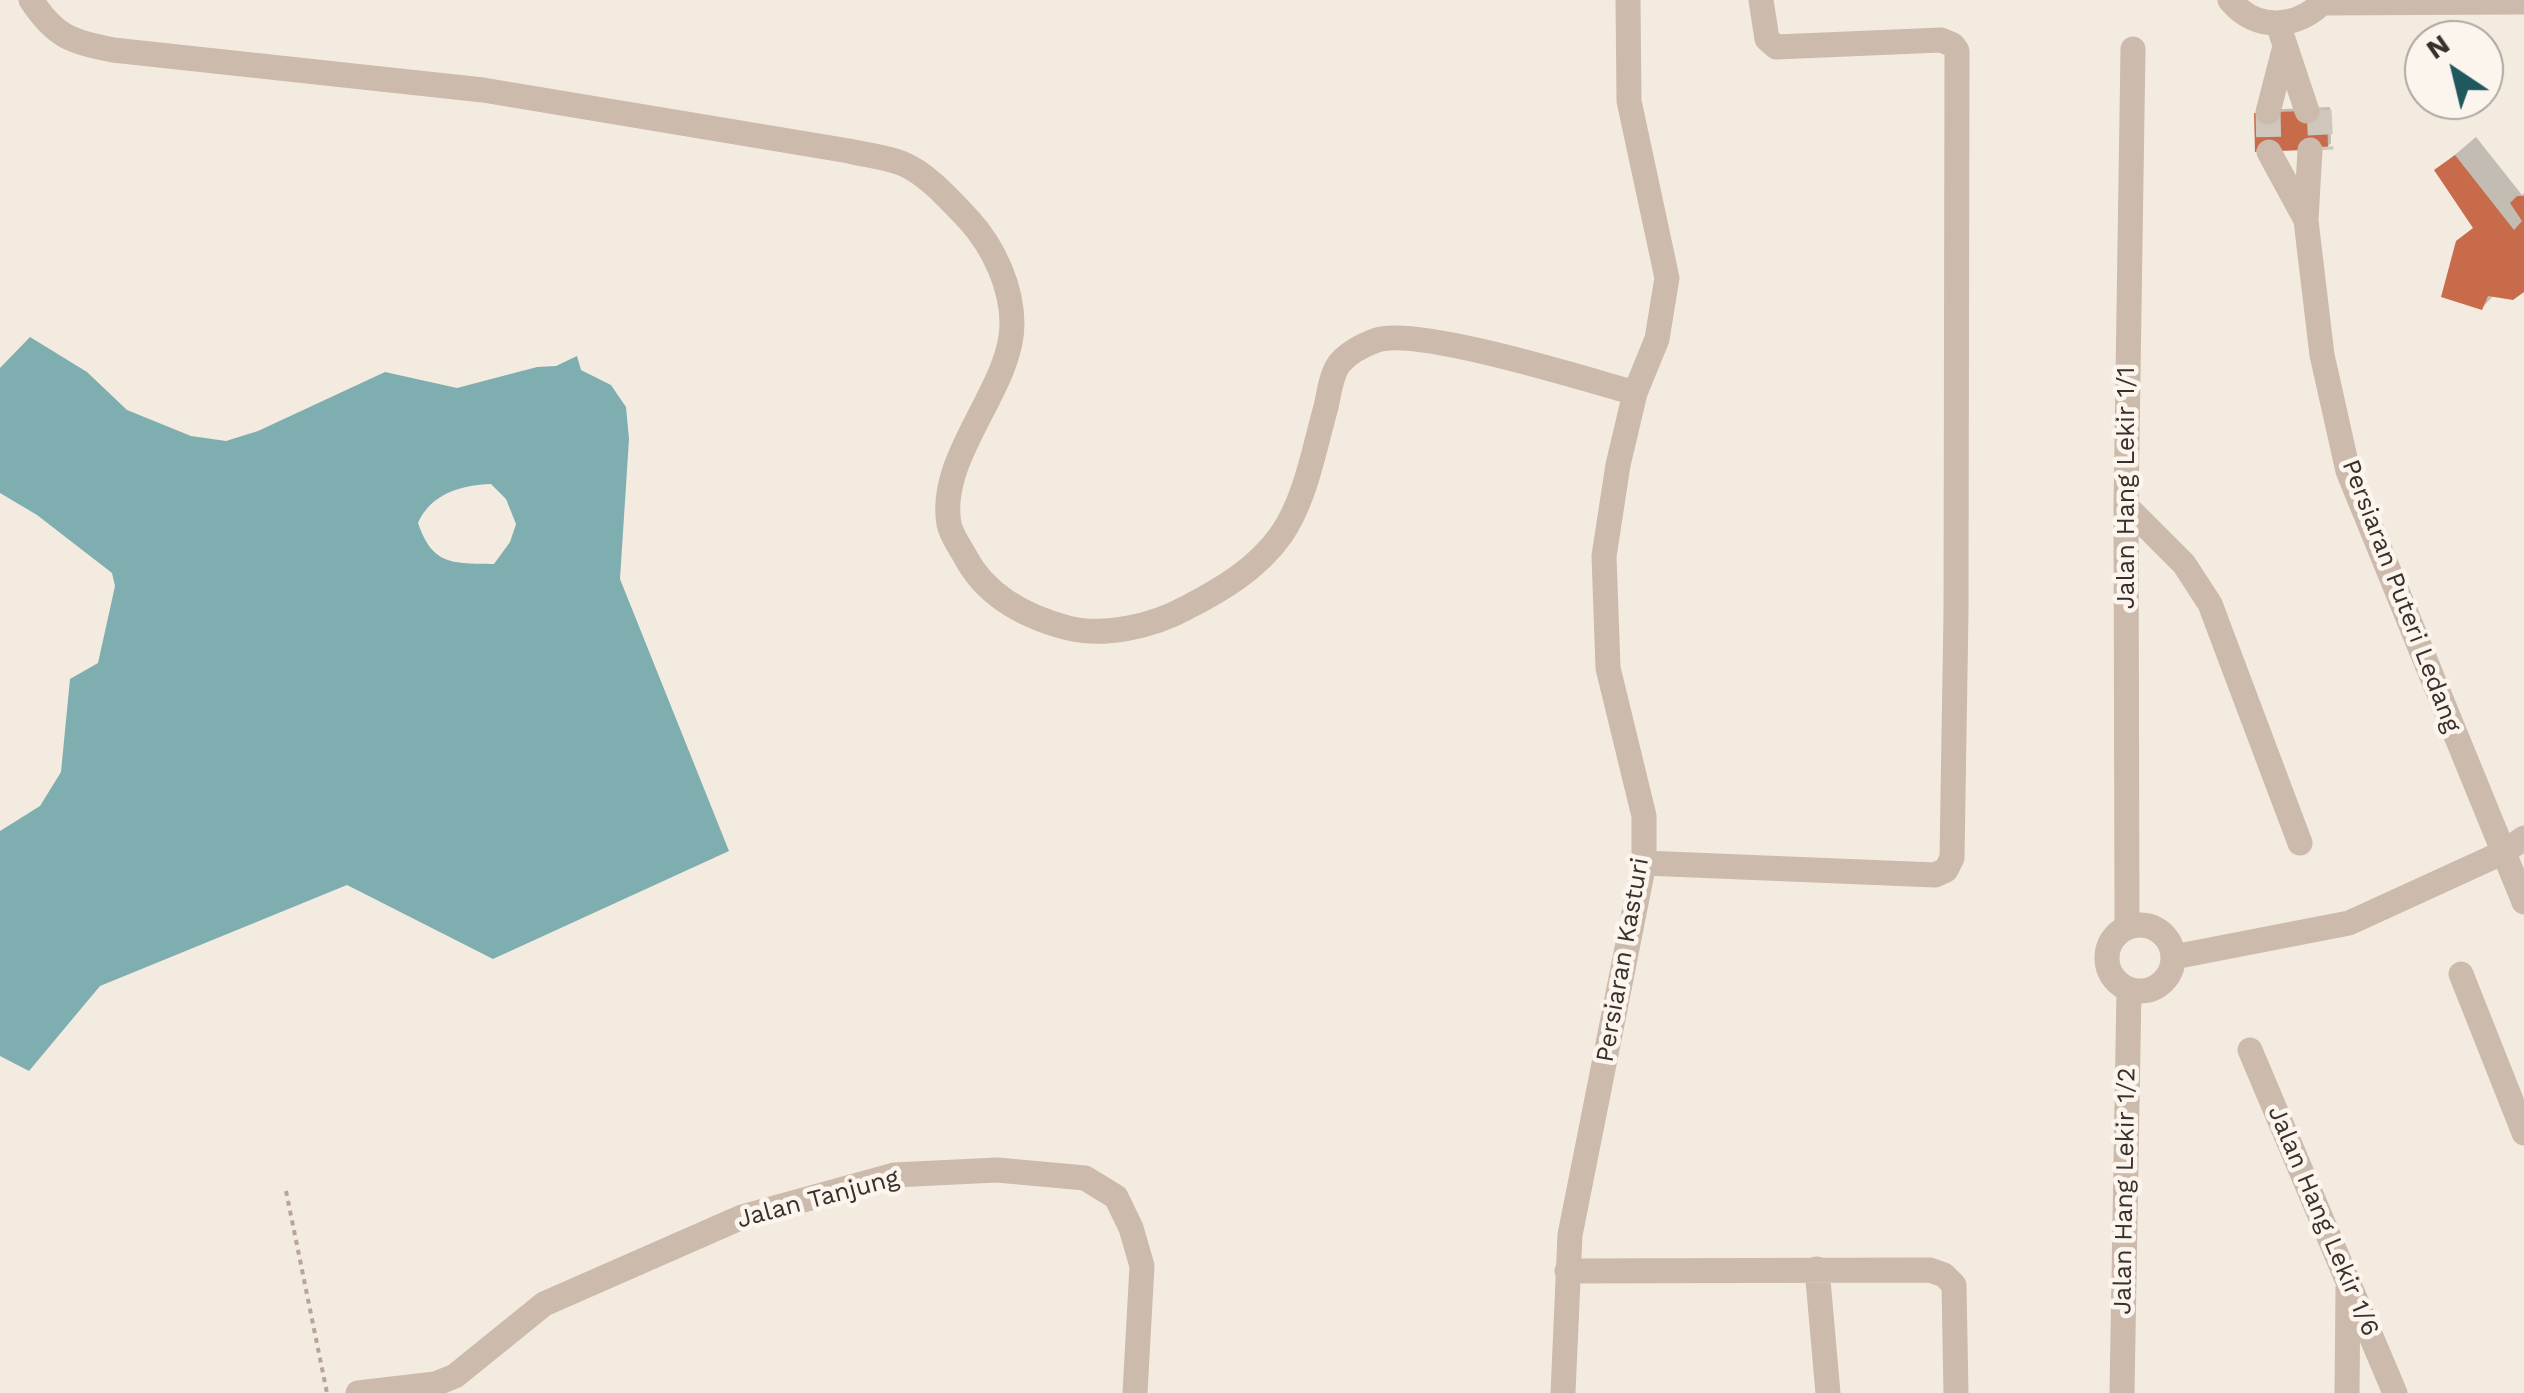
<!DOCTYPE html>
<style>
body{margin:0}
#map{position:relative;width:2524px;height:1393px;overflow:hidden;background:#f4ebe0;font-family:"Work Sans",sans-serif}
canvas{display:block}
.north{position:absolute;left:2404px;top:20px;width:100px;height:100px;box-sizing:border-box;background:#fbf5ed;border:2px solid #aea69f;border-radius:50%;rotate:325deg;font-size:28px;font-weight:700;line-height:40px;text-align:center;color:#3a302b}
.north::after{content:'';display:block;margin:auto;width:35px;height:45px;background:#1f585d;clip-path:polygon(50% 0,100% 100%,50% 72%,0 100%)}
</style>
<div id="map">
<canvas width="2524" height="1393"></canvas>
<div class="north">N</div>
</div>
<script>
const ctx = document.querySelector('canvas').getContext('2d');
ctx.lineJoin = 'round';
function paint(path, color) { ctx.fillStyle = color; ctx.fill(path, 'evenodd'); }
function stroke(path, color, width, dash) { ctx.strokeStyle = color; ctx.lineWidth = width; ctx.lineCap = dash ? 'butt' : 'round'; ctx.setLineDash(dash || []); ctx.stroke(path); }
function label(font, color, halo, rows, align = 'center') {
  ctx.font = font + ' "Work Sans",sans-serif'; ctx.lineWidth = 9; ctx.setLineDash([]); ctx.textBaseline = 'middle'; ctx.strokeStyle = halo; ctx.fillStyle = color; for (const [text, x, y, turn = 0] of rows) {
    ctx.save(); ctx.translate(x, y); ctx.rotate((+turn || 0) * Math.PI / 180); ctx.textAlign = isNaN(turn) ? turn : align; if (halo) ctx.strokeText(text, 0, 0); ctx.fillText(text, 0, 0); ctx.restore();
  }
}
const water = new Path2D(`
 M 30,337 L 87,372 L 127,410 L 191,436 L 226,441 L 258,431 L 385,372 L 457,388 L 537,367 L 556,366 L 577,356 L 581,370 L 611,385 L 626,407 L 629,439 L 620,579 L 729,851 L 493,959 L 347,885 L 100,986 L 29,1071 L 0,1056 L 0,831 L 40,806 L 61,772 L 70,679 L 98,663 L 115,586 L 112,573 L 37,515 L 0,493 L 0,368 ZM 491,484 L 506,499 L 516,524 L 510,542 L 494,564 C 452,563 433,566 418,523 C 431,494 460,485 491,484 Z`);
const shadow = new Path2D(`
 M 2330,107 L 2331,143 L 2327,147 L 2261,110 Z
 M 2476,137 L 2522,195 L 2524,193 L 2524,289 L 2494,295 L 2482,308 L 2458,242 L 2475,226 L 2437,170 Z`);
const building = new Path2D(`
 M 2327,110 L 2328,149 L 2255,152 L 2254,113 Z
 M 2455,155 L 2514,230 L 2522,221 L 2510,203 L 2517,196 L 2524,196 L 2524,292 L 2513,300 L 2488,296 L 2482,310 L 2441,297 L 2456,241 L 2473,228 L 2434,170 Z`);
const minorTunnel = new Path2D(`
 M 2319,110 L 2321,150
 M 2268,112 L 2269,152`);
const path = new Path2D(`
 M 286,1191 L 327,1393`);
const minor = new Path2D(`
 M 31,0 C 56,38 71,41 113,50 L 483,90 L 849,151 C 866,155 885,157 901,163 C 927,173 951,201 970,221 C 994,248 1012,287 1012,324 C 1012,388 937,456 949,524 C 951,535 960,547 966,558 C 987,597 1026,617 1068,628 C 1105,637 1153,626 1186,608 C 1221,590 1257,569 1281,535 C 1306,499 1314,449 1326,407 C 1329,394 1331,375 1339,364 C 1348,353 1363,345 1377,340 C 1419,327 1585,379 1635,393
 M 2230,0 C 2256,32 2298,29 2325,0
 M 2323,3 L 2524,2
 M 2278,24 L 2307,111
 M 2268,112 L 2284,50
 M 2310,150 L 2306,220 L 2309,246 L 2322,355 L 2348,471 L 2524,902
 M 2269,152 L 2306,220
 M 2126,506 L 2184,564 L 2210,604 L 2300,843
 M 1644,863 L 1935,875 L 1946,870 L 1952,858 L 1956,613 L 1957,51 L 1953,45 L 1941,40 L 1776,47 L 1767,39 L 1761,0
 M2107 958a33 33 0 1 1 66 0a33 33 0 1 1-66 0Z
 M 2127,927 L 2126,506 L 2133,49
 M 2174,957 L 2349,923 L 2502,853 L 2524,838
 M 2461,974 L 2524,1133
 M 2250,1050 L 2395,1393
 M 1817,1269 L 1828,1393
 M 1567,1271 L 1930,1270 L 1944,1275 L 1954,1285 L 1956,1393
 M 358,1393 L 435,1384 L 455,1376 L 544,1304 L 742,1217 L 894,1175 L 997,1170 L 1085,1178 L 1116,1197 L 1131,1228 L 1142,1266 L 1135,1393
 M 1563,1393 L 1570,1235 L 1644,863 L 1644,816 L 1608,668 L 1604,556 L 1618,465 L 1635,393 L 1657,339 L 1667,278 L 1629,101 L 1628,0
 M 2122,1393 L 2129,989
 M 2347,1393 L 2348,1288`);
const streetNames = [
 ["Jalan Hang Lekir 1/1",2127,488,-90],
 ["Persiaran Puteri Ledang",2401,596,69],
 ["Persiaran Kasturi",1623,960,-80],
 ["Jalan Hang Lekir 1/2",2125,1191,-89],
 ["Jalan Tanjung",818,1199,-15],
 ["Jalan Hang Lekir 1/6",2323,1221,67]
];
paint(water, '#7faeb1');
paint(shadow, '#0003');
paint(building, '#c76b4b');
stroke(minorTunnel, '#cfc6bc', 25, [25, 12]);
stroke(path, '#b8a596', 4, [5, 5]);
stroke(minor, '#ccbbac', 25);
label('25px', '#3a302b', '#fbf5ed', streetNames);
</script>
